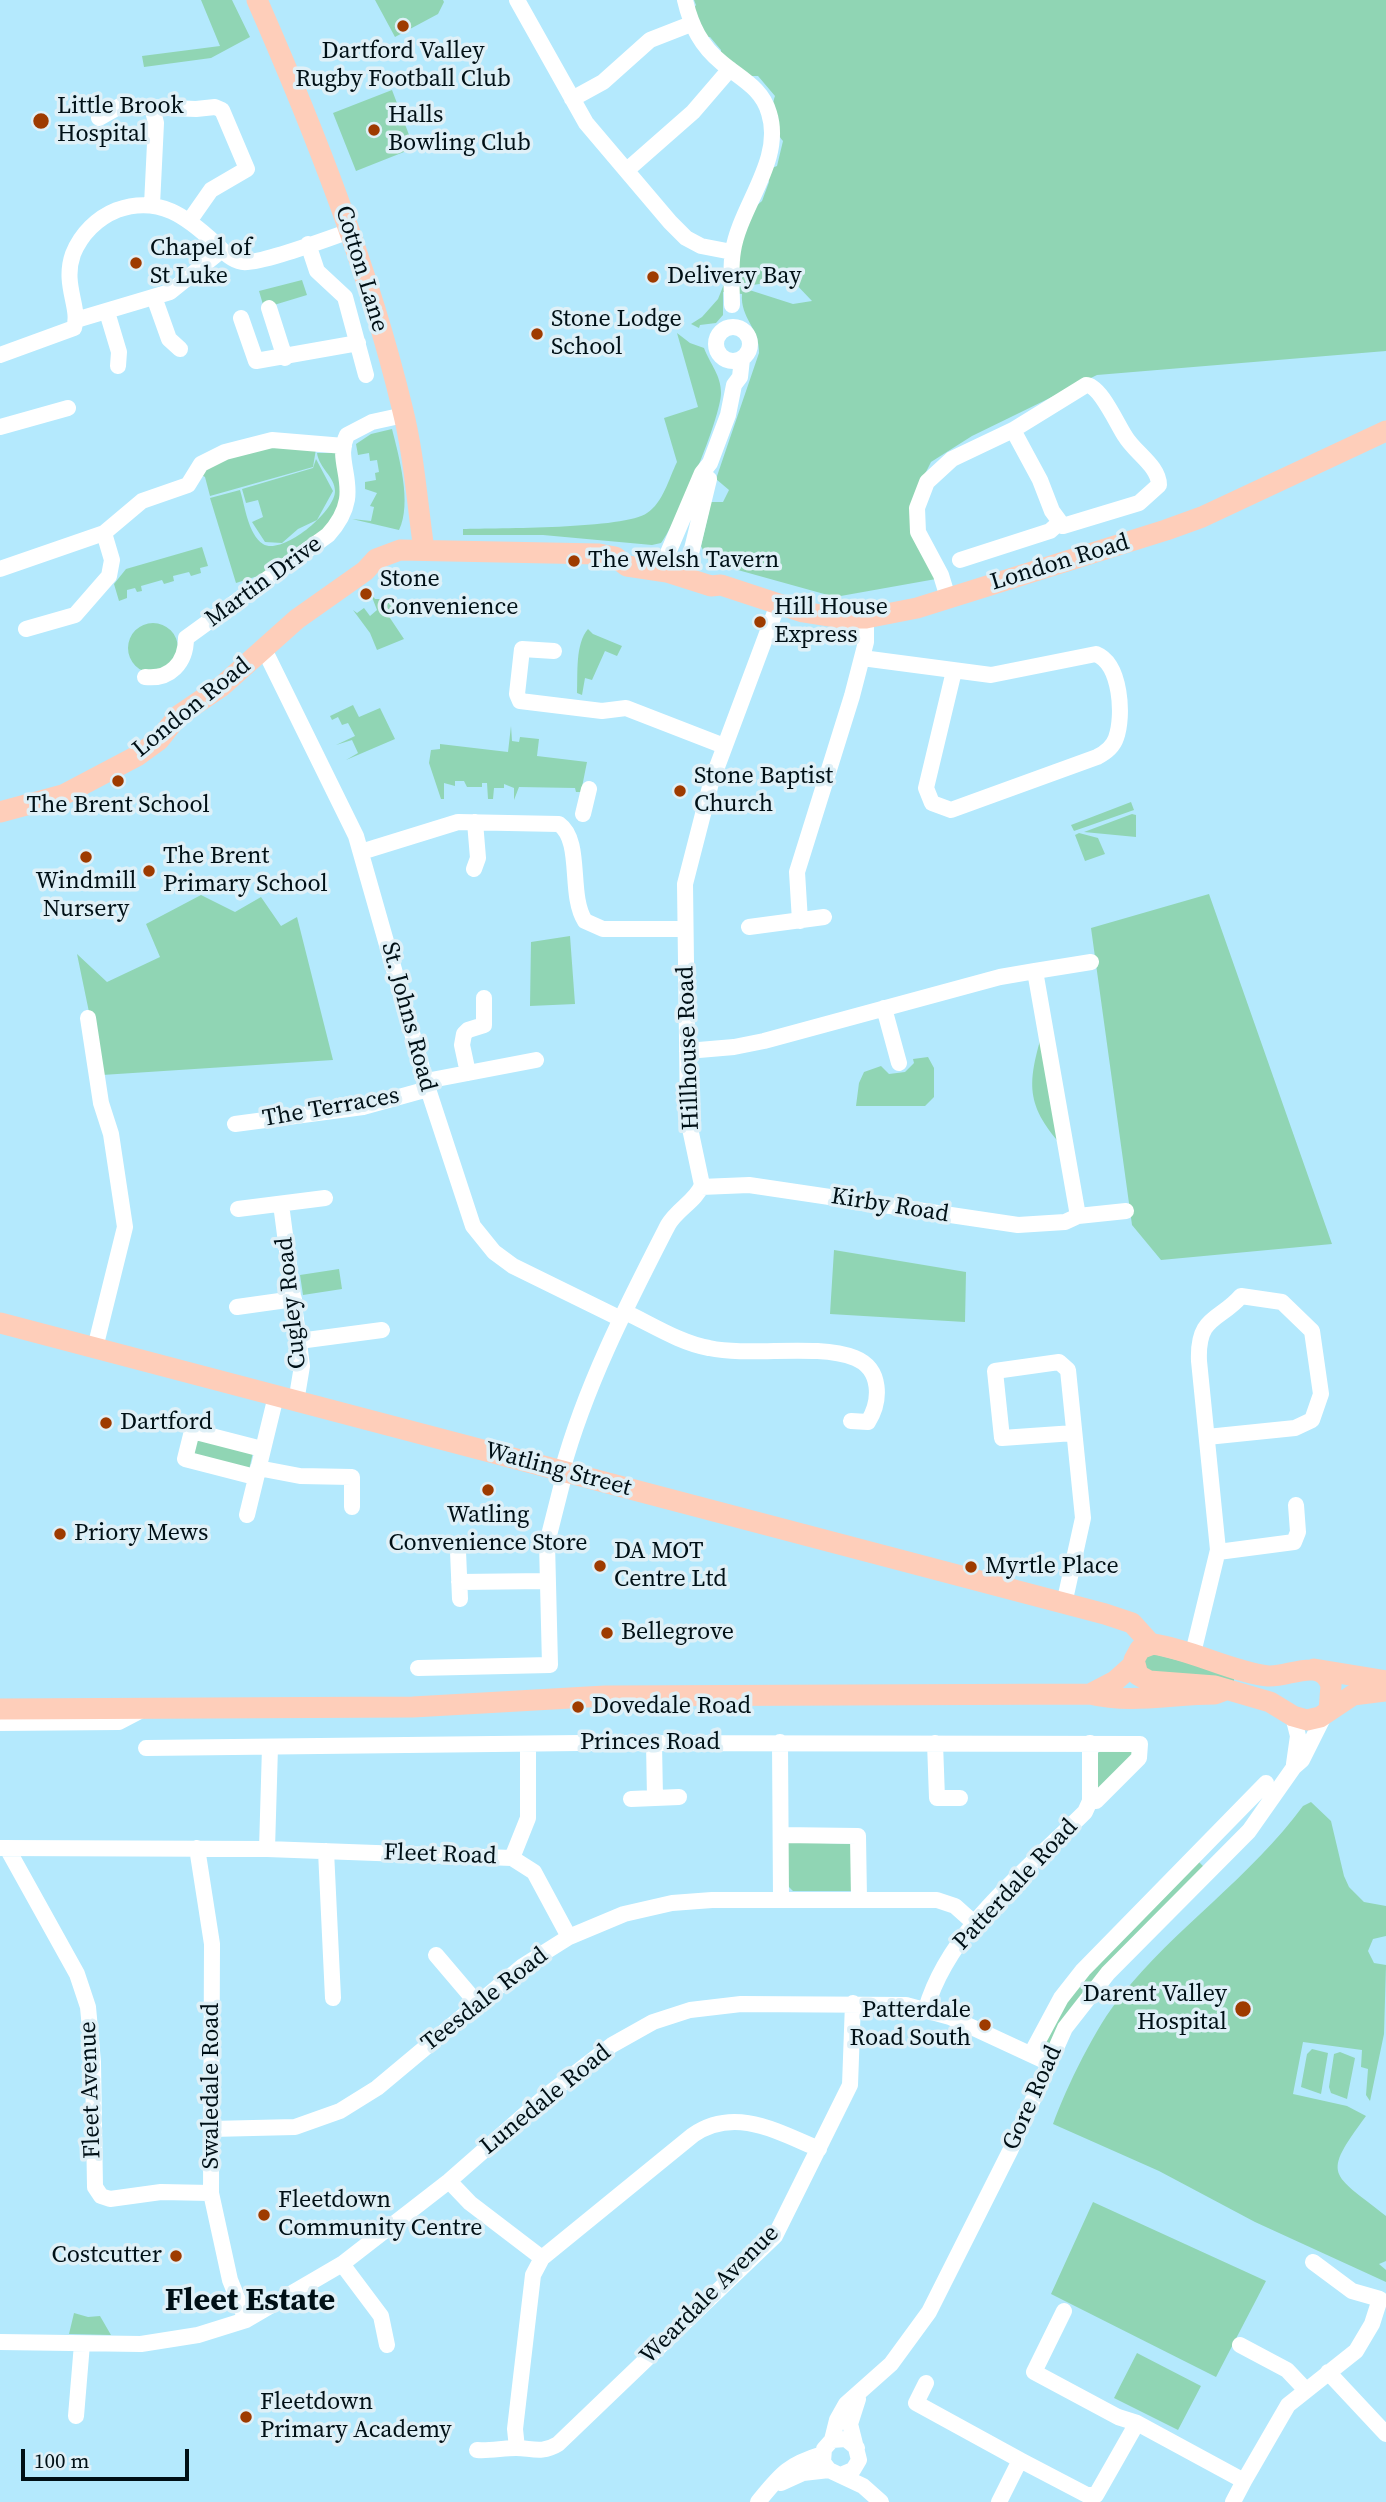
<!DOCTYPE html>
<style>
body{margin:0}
#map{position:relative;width:1386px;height:2502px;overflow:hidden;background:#b4e9fd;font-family:"Source Serif 4",serif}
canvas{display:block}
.scale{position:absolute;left:21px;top:2449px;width:168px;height:32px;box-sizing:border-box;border:4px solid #001016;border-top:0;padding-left:9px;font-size:21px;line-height:24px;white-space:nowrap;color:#001016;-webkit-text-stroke:5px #dff0f7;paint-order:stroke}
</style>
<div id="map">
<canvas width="1386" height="2502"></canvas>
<div class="scale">100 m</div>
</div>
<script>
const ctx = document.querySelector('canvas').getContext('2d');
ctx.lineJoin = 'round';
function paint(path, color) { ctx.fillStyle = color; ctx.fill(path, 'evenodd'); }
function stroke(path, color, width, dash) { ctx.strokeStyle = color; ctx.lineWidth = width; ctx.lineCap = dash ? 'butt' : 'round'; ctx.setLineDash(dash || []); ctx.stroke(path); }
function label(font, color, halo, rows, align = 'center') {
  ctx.font = font + ' "Source Serif 4",serif'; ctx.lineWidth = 7; ctx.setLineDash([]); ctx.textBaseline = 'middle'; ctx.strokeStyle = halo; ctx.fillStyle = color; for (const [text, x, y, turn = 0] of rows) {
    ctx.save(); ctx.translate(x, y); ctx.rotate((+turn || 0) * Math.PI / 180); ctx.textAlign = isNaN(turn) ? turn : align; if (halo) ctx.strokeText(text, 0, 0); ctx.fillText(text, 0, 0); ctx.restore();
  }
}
const green = new Path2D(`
 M 201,0 L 232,0 L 250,37 L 211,58 L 144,67 L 142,56 L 220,46 Z
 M 375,0 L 443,0 L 444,2 L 438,14 L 395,37 Z
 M 694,0 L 1386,0 L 1386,351 L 1097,375 L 972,436 L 931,462 L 913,498 L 936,579 L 835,597 L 709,562 L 701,546 L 711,502 L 723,502 L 729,490 L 716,479 L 759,353 C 760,329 740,318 742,294 L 723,292 L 723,315 L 716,323 L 700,325 L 699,328 L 691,324 L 702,317 L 718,299 L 755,207 L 762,201 L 769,182 L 766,174 L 769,169 L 777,166 L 783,141 C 774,131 770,109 775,96 L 758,76 L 750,76 L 721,55 L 721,50 L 710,37 L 705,37 L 692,11 L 696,5 ZM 791,279 L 812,301 L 793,304 L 740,287 Z
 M 392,90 L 414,148 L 356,171 L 333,113 Z
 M 302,280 L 307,295 L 264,308 L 259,291 Z
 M 677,333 L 690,343 L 704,348 C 710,364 721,375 721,393 C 721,417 677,523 661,543 L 652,545 L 543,535 L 463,535 L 463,529 C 496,528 626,529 647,513 C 663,503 669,478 677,462 L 664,418 L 698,407 Z
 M 392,429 C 399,457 412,503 399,530 L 352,519 L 371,521 L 374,507 L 370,506 L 377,493 L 365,489 L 365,482 L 376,480 L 375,473 L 379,472 L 377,460 L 370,461 L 369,453 L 358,455 L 356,444 L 371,434 Z
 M 265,443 L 316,449 L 313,467 L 210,496 L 205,477 L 198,473 L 204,464 Z
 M 317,453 L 339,453 L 344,489 L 332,523 L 264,574 L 236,583 L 210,498 L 240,490 C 245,506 248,534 263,544 C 282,556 335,512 335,491 C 335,477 319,468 317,453 Z
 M 316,459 L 333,491 L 317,520 L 298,529 L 282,543 L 265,542 L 252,522 L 263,517 L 258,500 L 246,503 L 242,489 L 313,468 Z
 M 202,547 L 208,566 L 200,568 L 201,573 L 191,576 L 189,572 L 173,576 L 174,581 L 164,584 L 162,580 L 141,586 L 142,591 L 137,592 L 135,588 L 127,590 L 127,598 L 119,601 L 114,584 L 126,569 Z
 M 370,592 L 375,599 L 389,599 L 393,612 L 388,615 L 404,639 L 377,650 L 370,633 L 353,610 L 357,613 L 364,608 L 370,616 L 377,610 Z
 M128 648a25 25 0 1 1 50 0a25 25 0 1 1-50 0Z
 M 588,629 L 593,634 L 622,646 L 617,656 L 605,651 L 592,680 L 585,678 L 582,695 L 577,693 C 578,674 575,644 588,629 Z
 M 353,705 L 359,717 L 380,708 L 395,739 L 346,760 L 358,753 L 352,740 L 336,745 L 355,736 L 348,723 L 342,725 L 338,717 L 332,720 L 330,716 Z
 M 511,726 L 512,741 L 519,742 L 520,737 L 539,739 L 537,756 L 587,762 L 581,792 L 576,792 L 575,788 L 519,787 L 514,800 L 514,788 L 504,784 L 504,788 L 494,788 L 493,799 L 488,799 L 487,783 L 482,783 L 482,787 L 467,787 L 464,781 L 455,781 L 455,786 L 444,783 L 444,799 L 441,799 L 429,763 L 431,750 L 440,749 L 440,744 L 508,752 Z
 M 1131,802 L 1134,810 L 1074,831 L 1071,825 Z
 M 1132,814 L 1136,815 L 1136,837 L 1084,832 Z
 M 1079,833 L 1098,838 L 1105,854 L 1085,861 L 1075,835 Z
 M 1209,894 L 1332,1244 L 1161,1260 L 1132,1225 L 1091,928 Z
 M 201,895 L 235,912 L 261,897 L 281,926 L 297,917 L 333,1060 L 102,1075 L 77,954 L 107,982 L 160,957 L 146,924 Z
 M 570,936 L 575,1004 L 530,1006 L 531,942 Z
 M 1044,1027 L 1066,1150 C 1024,1105 1027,1084 1044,1027 Z
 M 928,1057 L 934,1068 L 934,1097 L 925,1106 L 856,1106 L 859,1083 L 864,1072 L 881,1066 L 889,1074 L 905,1072 L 914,1063 L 913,1059 Z
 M 834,1250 L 966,1272 L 965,1322 L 830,1314 Z
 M 339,1269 L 342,1289 L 303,1295 L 300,1275 Z
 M 196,1439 L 253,1452 L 249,1470 L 193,1456 Z
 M 1150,1653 L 1234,1675 L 1234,1684 L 1152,1676 L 1141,1665 Z
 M 1101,1750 L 1135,1752 L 1097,1791 L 1096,1755 Z
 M 1311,1802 L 1331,1821 L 1344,1876 L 1349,1887 L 1364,1902 L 1386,1906 L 1386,1936 L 1373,1939 L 1368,1951 L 1374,1963 L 1386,1965 L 1384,2034 L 1370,2101 L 1366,2095 L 1368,2069 L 1361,2067 L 1362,2050 L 1303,2042 L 1293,2094 L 1347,2106 L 1366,2116 C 1321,2177 1331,2172 1386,2216 L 1386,2261 L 1379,2264 L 1386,2270 L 1386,2282 L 1255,2222 L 1159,2171 L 1053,2124 C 1066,2088 1096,2026 1121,1996 C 1175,1928 1251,1877 1303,1806 Z
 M 788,1842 L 853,1844 L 851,1891 L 793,1891 L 788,1886 Z
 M 1199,1862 L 1204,1867 L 1049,2046 L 1041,2047 L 1071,1992 Z
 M 1312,2049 L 1328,2053 L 1321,2094 L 1301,2087 L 1307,2054 Z
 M 1340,2052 L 1355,2058 L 1347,2099 L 1331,2093 L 1329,2087 L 1334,2054 Z
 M 1093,2202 L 1266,2281 L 1216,2377 L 1051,2294 Z
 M 74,2313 L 88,2317 L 100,2316 L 111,2335 L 69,2334 Z
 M 1137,2353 L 1201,2386 L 1178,2430 L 1114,2398 Z`);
const minor = new Path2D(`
 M 517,0 L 586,123 L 670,222 L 686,238 L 701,246 L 732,252
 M 685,0 C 691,26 701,46 722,63 C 741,79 762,88 769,113 C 784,160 740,206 733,251 C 730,268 732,289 732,305
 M 572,99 L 603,82 L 650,40 L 691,24
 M 99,118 L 120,106 L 196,109 L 215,107 L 222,110 L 247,169 L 211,190 L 190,220
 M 627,170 L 693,112 L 730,69
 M 152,205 L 156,123 L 152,107
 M 308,244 L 317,271 L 345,297 L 366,375
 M 154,297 L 169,339 L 180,349
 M 269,308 L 285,358
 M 107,312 L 119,352 L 118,366
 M 241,318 L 256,361 L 358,343
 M 76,320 L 170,292 L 222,250
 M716 344a17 17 0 1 1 34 0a17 17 0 1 1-34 0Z
 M 0,355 L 74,328 C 81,308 62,285 73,254 C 81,234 97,218 117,210 C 159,195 187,217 216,244 C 224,252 231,260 242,262 C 259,265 329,238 350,231
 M 0,427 L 68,408
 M 960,560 L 1050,531 L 1059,523
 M 0,569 L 104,533 L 142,501 L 188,485 L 201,464 L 225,452 L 272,440 L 344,446
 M 667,572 L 665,560 L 702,473 L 710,463 L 728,415 L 734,385 L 740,377 L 742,359
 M 685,578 L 709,479
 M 948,598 L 941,575 L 918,532 L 917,508 L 927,482 L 952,459 L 1013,430 L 1086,385 C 1100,385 1117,424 1125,436 C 1135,453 1159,466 1159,485 L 1139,503 L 1063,526 L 1052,511 L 1040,480 L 1013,430
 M 26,629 L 75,615 L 109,576 L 112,560 L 104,533
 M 264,649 L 356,836 L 428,1089 L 473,1226 L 494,1252 L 513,1266 L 621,1319
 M 554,651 L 522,649 L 517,694 L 520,701 L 602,711 L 626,708 L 724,746
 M 862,658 L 991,675 L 1096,654 C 1121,664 1124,716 1116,738 C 1113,747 1105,753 1097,757 L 951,810 L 932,803 L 926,788 L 954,671
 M 145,677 C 170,680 186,663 186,638 L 328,535 C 368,491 332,466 347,435 L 372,422 L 404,415
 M 583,814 L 589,789
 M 361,852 L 458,822 L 559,824 C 583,841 568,895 585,921 L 603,929 L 685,929
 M 474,869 L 478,858 L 475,822
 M 800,921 L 797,872 L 852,696 L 866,642 L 866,618
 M 749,927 L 824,917
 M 1035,971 L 1091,962
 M 884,1008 L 899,1063
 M 88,1018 L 101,1103 L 111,1134 L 125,1227 L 95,1348
 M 687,1051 L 734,1047 L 764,1041 L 1000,977 L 1035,971 L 1078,1216 L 1065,1222 L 1018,1225 L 749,1185 L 701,1187
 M 468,1073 L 462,1045 L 464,1034 L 468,1030 L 484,1025 L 484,998
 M 426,1081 L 536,1060
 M 235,1124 L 363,1107 L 428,1089
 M 281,1204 L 302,1366 L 296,1402
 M 238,1209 L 325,1198
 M 1078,1216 L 1126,1211
 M 237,1307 L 294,1299
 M 625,1312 C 651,1324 680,1343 709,1348 C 752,1357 816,1343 855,1358 C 882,1369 881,1401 868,1422 L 851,1421
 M 299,1341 L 382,1330
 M 258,1468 L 300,1476 L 352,1477 L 352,1507
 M 562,1471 C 586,1384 627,1305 668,1225 C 677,1209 696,1201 702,1185 L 688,1119 L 685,884 L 711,783 L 778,604
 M 255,1477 L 185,1459 L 192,1431 L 262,1449
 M 247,1515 L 276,1396
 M 458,1551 L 460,1599
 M 1218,1552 L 1294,1542 L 1298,1532 L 1296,1505
 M 459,1582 L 547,1581
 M 1064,1604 L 1083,1518 L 1068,1370 L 1059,1362 L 995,1371 L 1002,1438 L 1074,1433
 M 1193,1653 L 1218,1550 L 1199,1361 C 1197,1315 1220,1321 1241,1296 L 1282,1302 L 1312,1331 L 1321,1394 L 1312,1420 L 1295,1428 L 1207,1437
 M 418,1668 L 550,1665 L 547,1543 L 565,1472
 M 1293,1716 L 1298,1736 L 1294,1764
 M 0,1723 L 119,1722 L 142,1710
 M 780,1742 L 781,1899
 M 654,1743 L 655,1798
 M 935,1743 L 937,1798 L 960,1798
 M 146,1748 L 580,1743 L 1140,1744 L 1139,1758 L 1096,1801 L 1090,1801 L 1085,1812 C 1029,1868 949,1929 926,2009
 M 631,1799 L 679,1797
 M 1090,1801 L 1090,1743
 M 781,1835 L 858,1836 L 859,1899
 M 0,1848 L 267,1849 L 512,1858 L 534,1872 L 569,1937
 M 7,1848 L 77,1974 L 88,2007 L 93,2062 L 95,2187 L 101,2196 L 110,2199 L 161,2192 L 211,2193
 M 197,1848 L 212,1944 L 211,2193 L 230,2280 L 246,2320
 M 267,1849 L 270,1747
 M 326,1851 L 333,1998
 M 512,1858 L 528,1818 L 528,1744
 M 436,1955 L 476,2002
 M 1031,2054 L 1061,1998 L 1083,1970 L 1266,1783
 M 211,2129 L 295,2127 L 340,2111 L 377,2088 L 523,1966 L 569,1937 L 624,1914 L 672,1903 L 712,1900 L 937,1900 L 955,1906 L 974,1923
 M 449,2181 L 470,2203 L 542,2258 L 533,2275 L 515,2429 L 517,2448
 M 542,2258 L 693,2135 C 735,2106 778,2132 819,2149
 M 342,2264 L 381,2316 L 387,2345
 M 1064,2311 L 1034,2372 L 1118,2417 L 1137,2423
 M 0,2342 L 141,2344 L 198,2335 L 246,2320 L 342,2264 L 449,2181 L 547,2095 L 612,2045 L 653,2022 L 690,2010 L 741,2004 L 906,2005 L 950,2017 L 1047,2062
 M 1240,2345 L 1287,2370 L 1305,2389
 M 1328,2372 L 1386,2434
 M 926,2383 L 916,2403 L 1020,2460
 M 76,2416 L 82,2344
 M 832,2440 L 837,2420 L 846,2404 L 891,2364 L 929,2312 L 1010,2151 L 1065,2028 L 1108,1973 L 1249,1831 L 1294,1767 L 1302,1760 L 1325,1714
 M 857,2448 L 846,2439 L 832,2440 L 824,2449 L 823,2462 L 829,2470 L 863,2486 L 881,2502
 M 477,2450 C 490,2451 503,2448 516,2448 C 531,2448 542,2454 558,2444 L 775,2236 L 850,2085 L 853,2003
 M 841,2475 L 853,2470 L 859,2460 L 850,2424 L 858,2399
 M 781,2483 L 803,2473 L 829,2470
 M 758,2502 C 781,2474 787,2465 823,2454
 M 999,2502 L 1020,2460 L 1087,2495 L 1096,2495 L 1137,2423 L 1244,2481 L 1288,2405 L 1356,2351 L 1372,2324 L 1380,2299 L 1352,2291 L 1313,2262
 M 1233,2502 L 1244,2481`);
const major = new Path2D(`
 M 257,0 C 315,132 368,267 402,407 C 414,454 417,502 424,550
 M 0,812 L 63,795 L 137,756 L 159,740 L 178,716 L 222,686 L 297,619 L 365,571 L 376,559 L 400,550 L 599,554 L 615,557 L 627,566 L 667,572 L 711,586 L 721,585 L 803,612 L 841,618 L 866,618 L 917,608 L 1166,530 L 1202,517 L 1386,431
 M 0,1323 L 1105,1614 L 1132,1623 L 1151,1644
 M 1314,1669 L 1386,1681
 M 1090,1694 L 1115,1681 L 1134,1664
 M 0,1709 L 413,1707 L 605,1696 L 1090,1694 C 1132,1704 1172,1694 1215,1694 L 1223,1691
 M 1329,1711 L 1331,1685 C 1321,1656 1288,1678 1268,1676 C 1229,1671 1193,1650 1153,1644 L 1140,1649 L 1134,1660 L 1138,1675 L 1149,1681 L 1215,1686 L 1270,1702 L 1293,1716 L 1307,1720 L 1320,1717 L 1353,1695 L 1386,1691`);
const markers = [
 [403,26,7,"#9e3b00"],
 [41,121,9,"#9e3b00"],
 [374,130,7,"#9e3b00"],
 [136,263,7,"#9e3b00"],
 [653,277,7,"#9e3b00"],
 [537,334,7,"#9e3b00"],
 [574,561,7,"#9e3b00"],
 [366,594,7,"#9e3b00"],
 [760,622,7,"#9e3b00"],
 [118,781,7,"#9e3b00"],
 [680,791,7,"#9e3b00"],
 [86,857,7,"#9e3b00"],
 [149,871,7,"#9e3b00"],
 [106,1423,7,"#9e3b00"],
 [488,1490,7,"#9e3b00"],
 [60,1534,7,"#9e3b00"],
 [600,1566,7,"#9e3b00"],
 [971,1567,7,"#9e3b00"],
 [607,1633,7,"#9e3b00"],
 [578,1707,7,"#9e3b00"],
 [1243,2009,9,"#9e3b00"],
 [985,2025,7,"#9e3b00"],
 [264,2215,7,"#9e3b00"],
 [176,2256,7,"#9e3b00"],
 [246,2417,7,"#9e3b00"]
];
const poiNames = [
 ["Dartford Valley",403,52,"center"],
 ["Rugby Football Club",403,80,"center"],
 ["Little Brook",57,107],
 ["Hospital",57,135],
 ["Halls",388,116],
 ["Bowling Club",388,144],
 ["Chapel of",150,249],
 ["St Luke",150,277],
 ["Delivery Bay",667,277],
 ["Stone Lodge",551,320],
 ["School",551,348],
 ["The Welsh Tavern",588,561],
 ["Stone",380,580],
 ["Convenience",380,608],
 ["Hill House",774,608],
 ["Express",774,636],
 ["Stone Baptist",694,777],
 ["Church",694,805],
 ["The Brent School",118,806,"center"],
 ["The Brent",163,857],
 ["Primary School",163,885],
 ["Windmill",86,882,"center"],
 ["Nursery",86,910,"center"],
 ["Dartford",120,1423],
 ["Watling",488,1516,"center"],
 ["Convenience Store",488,1544,"center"],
 ["Priory Mews",74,1534],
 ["DA MOT",614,1552],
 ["Centre Ltd",614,1580],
 ["Myrtle Place",985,1567],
 ["Bellegrove",621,1633],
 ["Dovedale Road",592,1707],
 ["Darent Valley",1227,1995,"right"],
 ["Hospital",1227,2023,"right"],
 ["Patterdale",971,2011,"right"],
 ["Road South",971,2039,"right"],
 ["Fleetdown",278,2201],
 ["Community Centre",278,2229],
 ["Costcutter",162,2256,"right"],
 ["Fleetdown",260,2403],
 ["Primary Academy",260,2431]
];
const streetNames = [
 ["Cotton Lane",361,269,73],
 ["London Road",1060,563,-17],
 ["Martin Drive",264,582,-36],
 ["London Road",192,708,-39],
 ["St. Johns Road",408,1017,75],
 ["Hillhouse Road",689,1048,-92],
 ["The Terraces",331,1108,-10],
 ["Kirby Road",890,1206,9],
 ["Cugley Road",292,1303,-96],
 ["Watling Street",558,1470,15],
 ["Princes Road",650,1743],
 ["Fleet Road",440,1855,2],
 ["Patterdale Road",1016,1885,-47],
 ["Teesdale Road",485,2000,-38],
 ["Swaledale Road",212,2086,-90],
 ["Fleet Avenue",91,2090,-92],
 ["Gore Road",1033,2098,-66],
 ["Lunedale Road",546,2100,-39],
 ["Weardale Avenue",710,2295,-45]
];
const districtNames = [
 ["Fleet Estate",250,2302]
];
paint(green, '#90d5b4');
stroke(minor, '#fff', 16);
stroke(major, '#feceba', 21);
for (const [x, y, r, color] of markers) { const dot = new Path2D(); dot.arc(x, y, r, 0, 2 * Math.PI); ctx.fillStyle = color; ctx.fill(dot); stroke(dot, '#dff0f7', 2.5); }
label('24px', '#001016', '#dff0f7', poiNames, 'left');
label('24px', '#001016', '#dff0f7', streetNames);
label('bold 32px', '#001016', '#dff0f7', districtNames);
</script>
